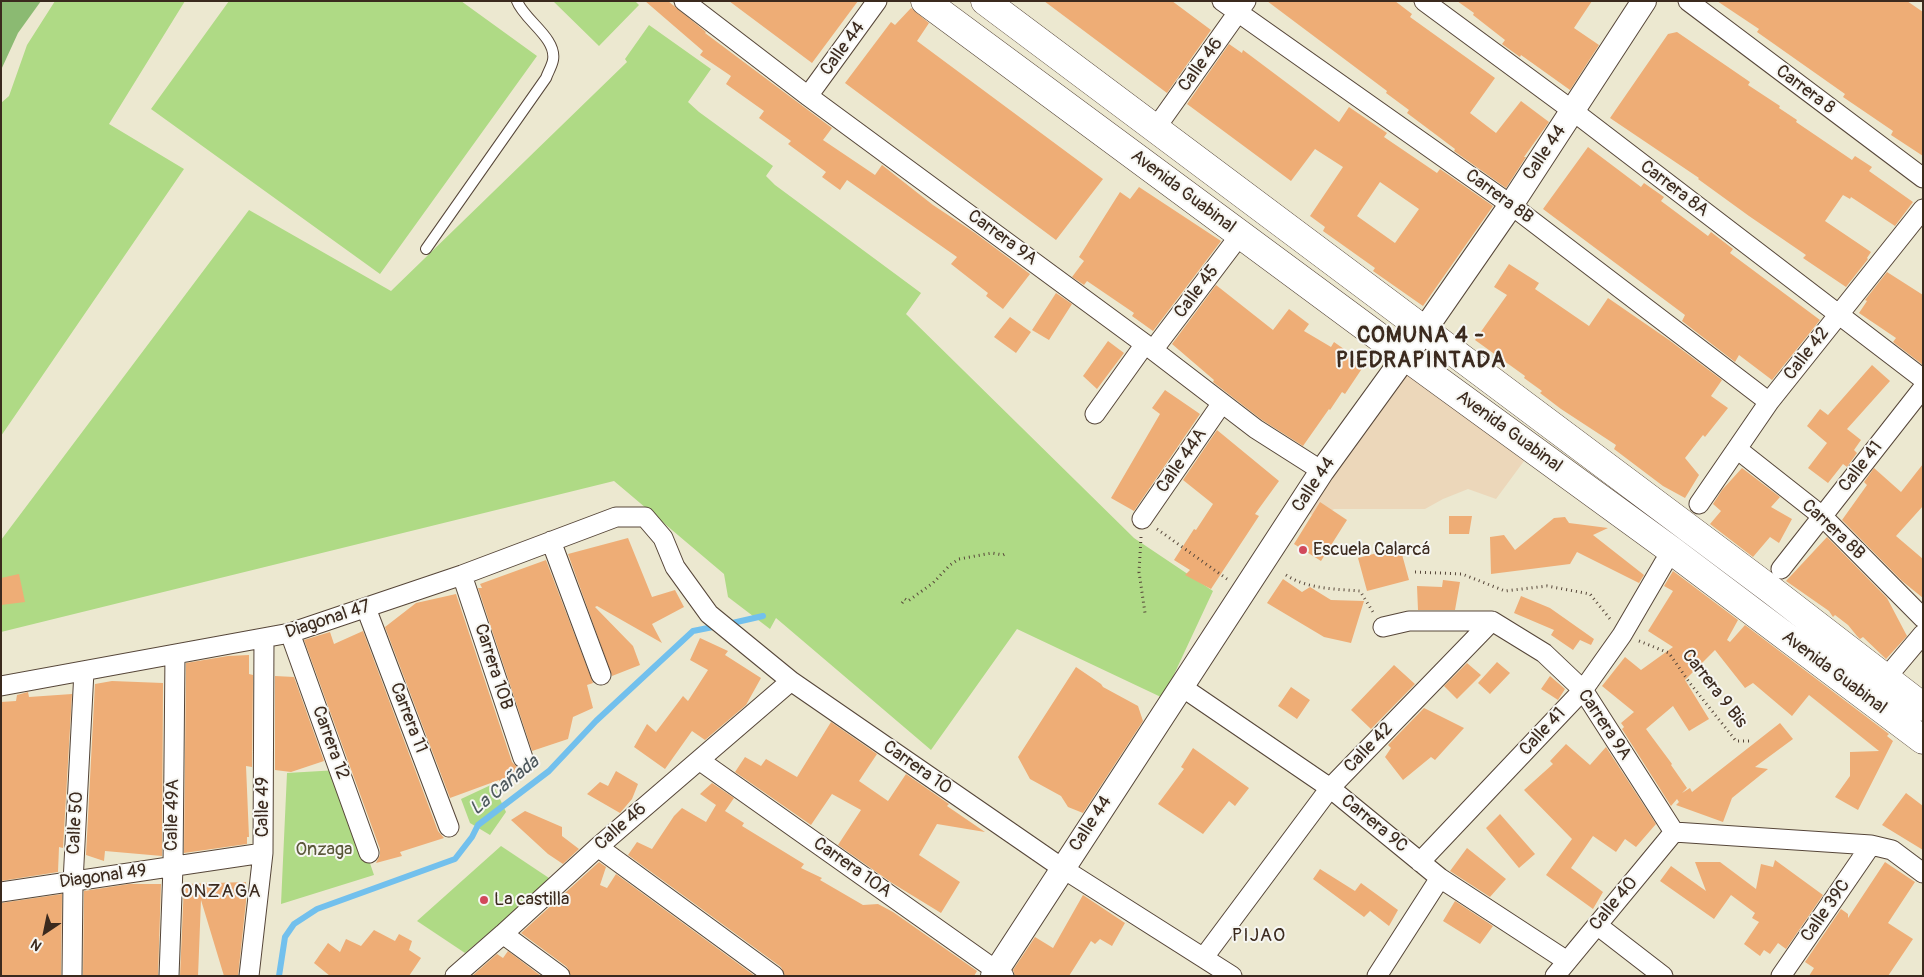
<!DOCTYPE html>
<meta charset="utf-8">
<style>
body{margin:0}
#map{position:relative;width:1924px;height:977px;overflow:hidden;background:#ece8d0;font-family:Pangolin,sans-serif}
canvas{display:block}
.frame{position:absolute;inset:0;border:2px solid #3b2a1e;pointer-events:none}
.north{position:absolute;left:20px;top:907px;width:50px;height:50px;-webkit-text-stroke:4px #f6f6f2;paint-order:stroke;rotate:214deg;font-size:14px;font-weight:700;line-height:20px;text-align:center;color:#3b2a1e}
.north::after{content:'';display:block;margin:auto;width:18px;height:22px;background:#3b2a1e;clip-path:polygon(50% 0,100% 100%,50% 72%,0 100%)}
</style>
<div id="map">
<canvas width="1924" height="977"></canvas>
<div class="frame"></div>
<div class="north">N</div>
</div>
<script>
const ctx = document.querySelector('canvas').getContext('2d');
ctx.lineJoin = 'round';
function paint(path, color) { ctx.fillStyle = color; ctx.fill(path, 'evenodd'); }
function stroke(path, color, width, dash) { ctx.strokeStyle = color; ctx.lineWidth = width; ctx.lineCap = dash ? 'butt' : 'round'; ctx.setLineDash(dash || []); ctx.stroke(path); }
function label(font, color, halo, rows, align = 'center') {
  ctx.font = font + ' Pangolin,sans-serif'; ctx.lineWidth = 4; ctx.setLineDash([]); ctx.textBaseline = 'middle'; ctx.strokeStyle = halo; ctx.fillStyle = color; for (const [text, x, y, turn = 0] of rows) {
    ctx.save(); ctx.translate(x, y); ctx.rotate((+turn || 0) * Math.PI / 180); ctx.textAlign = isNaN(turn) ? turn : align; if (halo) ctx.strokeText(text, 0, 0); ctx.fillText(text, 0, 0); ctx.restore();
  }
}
const built = new Path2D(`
 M 1402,369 L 1524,461 L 1496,499 L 1468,489 L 1443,499 L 1425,509 L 1334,509 L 1319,519 L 1301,509 Z`);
const green = new Path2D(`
 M 55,1 L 185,1 L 109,124 L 184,169 L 1,436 L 1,103 L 9,96 L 27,45 Z
 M 229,1 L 461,1 L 537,56 L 380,274 L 151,109 Z
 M 553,1 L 635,1 L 639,5 L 599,46 Z
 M 649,25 L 711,69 L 688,102 L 699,112 L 773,166 L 766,176 L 775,185 L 921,293 L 906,314 L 1134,538 L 1213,591 L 1163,698 L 1017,629 L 931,750 L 776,618 L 770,629 L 728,597 L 724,574 L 614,481 L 1,632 L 1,540 L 249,210 L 391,291 L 627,62 L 625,59 Z
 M 338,770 L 374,875 L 281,904 L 287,773 Z
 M 493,784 L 506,812 L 490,835 L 470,823 L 461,799 Z
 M 501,846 L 552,880 L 465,953 L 417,921 Z`);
const forest = new Path2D(`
 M 1,1 L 41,1 L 18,33 L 1,70 Z`);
const stream = new Path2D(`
 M 728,624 L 763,616
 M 279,976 L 285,937 L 294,924 L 317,909 L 455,859 L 472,837 L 478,825 L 549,771 L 596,721 L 693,631 L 718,626`);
const building = new Path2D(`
 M 645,1 L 668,1 L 706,32 L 705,33 L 832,128 L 823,140 L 875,175 L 882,165 L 933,205 L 975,233 L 1030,274 L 1003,309 L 986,296 L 988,293 L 951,264 L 957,257 L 847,180 L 840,190 L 822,177 L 826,172 L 788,144 L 791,141 L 759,118 L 764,111 L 726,84 L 731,76 L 700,55 L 703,51 Z
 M 729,1 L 858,1 L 812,63 Z
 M 1044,1 L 1172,1 L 1211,30 L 1167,93 Z
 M 1267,1 L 1395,1 L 1412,14 L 1410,17 L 1495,78 L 1470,113 L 1496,133 L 1521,101 L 1549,122 L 1524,157 L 1526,157 L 1506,188 L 1454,151 L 1455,149 L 1407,113 L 1409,110 L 1386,93 L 1387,91 Z
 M 1457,1 L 1592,1 L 1574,28 L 1599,45 L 1570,90 L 1521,55 L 1520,57 L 1502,44 L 1505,40 L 1473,15 L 1474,13 Z
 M 1717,1 L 1907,1 L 1923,12 L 1923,156 L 1891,135 L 1893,131 L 1843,97 L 1845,94 L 1757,32 L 1759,29 Z
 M 911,8 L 929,23 L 917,41 L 1103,179 L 1056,240 L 845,83 L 891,22 L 895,25 Z
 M 1677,32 L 1750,82 L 1748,85 L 1780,106 L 1779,108 L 1797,120 L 1796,122 L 1852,160 L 1855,156 L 1872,167 L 1869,171 L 1913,202 L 1895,226 L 1851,197 L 1850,199 L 1843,195 L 1825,221 L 1871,252 L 1867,258 L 1868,259 L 1846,287 L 1803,258 L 1806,255 L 1749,216 L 1698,179 L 1699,178 L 1610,118 L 1668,34 Z
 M 1229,44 L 1242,53 L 1243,50 L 1339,122 L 1349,107 L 1387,133 L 1384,137 L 1437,173 L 1440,169 L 1493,206 L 1423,306 L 1373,271 L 1375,268 L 1323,231 L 1325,227 L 1310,216 L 1343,167 L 1315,149 L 1291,181 L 1187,104 ZM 1380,182 L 1419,209 L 1395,243 L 1357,216 Z
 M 1588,147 L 1641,187 L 1644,183 L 1664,197 L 1661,201 L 1708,236 L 1711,232 L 1733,249 L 1730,253 L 1820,320 L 1772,380 L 1739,355 L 1735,362 L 1682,321 L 1685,315 L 1543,209 Z
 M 1139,187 L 1221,241 L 1153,331 L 1132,316 L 1134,313 L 1087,281 L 1084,285 L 1072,277 L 1084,261 L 1079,257 L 1120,192 L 1130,199 Z
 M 1509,264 L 1539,283 L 1535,289 L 1589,326 L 1608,298 L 1669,340 L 1722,380 L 1711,396 L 1728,408 L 1705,437 L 1703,435 L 1685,458 L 1699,475 L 1685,498 L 1663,486 L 1614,449 L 1616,445 L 1561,409 L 1540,393 L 1542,391 L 1524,378 L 1525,376 L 1475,340 L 1507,295 L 1494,287 Z
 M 1887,272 L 1923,295 L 1923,365 L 1893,342 L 1896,338 L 1859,313 L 1867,301 L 1865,300 Z
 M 1216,285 L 1273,330 L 1289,309 L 1309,324 L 1304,331 L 1331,347 L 1334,342 L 1365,364 L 1345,394 L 1342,392 L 1330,410 L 1329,409 L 1303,446 L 1262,420 L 1213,382 L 1214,380 L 1172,344 Z
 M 1056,293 L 1072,304 L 1049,340 L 1032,330 Z
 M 1010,317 L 1031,332 L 1016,353 L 994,337 Z
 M 1108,341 L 1124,353 L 1097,389 L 1083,376 Z
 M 1872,365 L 1890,381 L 1847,429 L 1861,440 L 1854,450 L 1857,453 L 1847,467 L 1843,464 L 1828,483 L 1808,468 L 1827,443 L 1807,426 L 1820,409 L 1828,415 Z
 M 1165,390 L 1200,414 L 1134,511 L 1111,498 L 1160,414 L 1152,408 Z
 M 1217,430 L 1279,481 L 1255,514 L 1259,516 L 1211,589 L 1185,575 L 1190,570 L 1174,560 L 1194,529 L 1196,530 L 1213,504 L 1183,480 Z
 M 1923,464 L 1923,506 L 1896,536 L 1923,559 L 1923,598 L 1902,581 L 1842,520 L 1867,485 L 1864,482 L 1874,468 L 1901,492 Z
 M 1742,468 L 1780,497 L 1771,507 L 1792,519 L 1779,543 L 1770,537 L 1753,557 L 1710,524 L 1721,511 L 1713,504 L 1722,490 Z
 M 1320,502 L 1347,520 L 1321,561 L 1294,544 Z
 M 1449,516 L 1472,516 L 1469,534 L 1449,534 Z
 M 1565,517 L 1569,523 L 1608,528 L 1593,535 L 1644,575 L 1639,583 L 1577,552 L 1570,564 L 1491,574 L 1490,537 L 1504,535 L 1515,550 L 1554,518 Z
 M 1827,537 L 1887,598 L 1907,636 L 1886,659 L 1863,637 L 1860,639 L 1857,636 L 1848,625 L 1835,615 L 1833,617 L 1829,611 L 1786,581 Z
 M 628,538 L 652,597 L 675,590 L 684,607 L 652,624 L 662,643 L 597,606 L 595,607 L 633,646 L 640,665 L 612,676 L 568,554 Z
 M 1400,547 L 1409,580 L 1367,591 L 1358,558 Z
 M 546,560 L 593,683 L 587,685 L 593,708 L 573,717 L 568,739 L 532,751 L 478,588 L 482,588 L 480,584 Z
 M 1673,571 L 1738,620 L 1727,640 L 1730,642 L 1745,625 L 1889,734 L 1887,736 L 1893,741 L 1858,810 L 1835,797 L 1850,776 L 1850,752 L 1879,751 L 1809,695 L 1792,716 L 1753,683 L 1745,688 L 1715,650 L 1685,680 L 1709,719 L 1689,731 L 1673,706 L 1646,729 L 1672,764 L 1671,765 L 1687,788 L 1682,793 L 1690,788 L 1692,792 L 1780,723 L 1793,739 L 1755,767 L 1768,769 L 1732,798 L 1723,822 L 1676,805 L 1679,802 L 1677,799 L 1671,806 L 1622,729 L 1624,727 L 1621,723 L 1634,712 L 1602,686 L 1625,657 L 1641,670 L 1673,647 L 1648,631 L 1673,591 L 1664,586 Z
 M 19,574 L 25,602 L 1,605 L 1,578 Z
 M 1283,579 L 1302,592 L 1310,587 L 1331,600 L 1364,601 L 1351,643 L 1324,637 L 1267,603 Z
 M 1443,580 L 1460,582 L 1455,610 L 1418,610 L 1417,586 L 1442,587 Z
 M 456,594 L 512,762 L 518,768 L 521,774 L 502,786 L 499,780 L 450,798 L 385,627 L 416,603 Z
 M 1521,596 L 1550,608 L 1594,639 L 1591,645 L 1580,640 L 1573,650 L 1551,635 L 1554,630 L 1514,613 Z
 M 363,631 L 438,831 L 444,838 L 400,852 L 402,856 L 376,863 L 380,855 L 380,849 L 304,640 L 330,632 L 334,644 Z
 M 700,638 L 728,651 L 725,655 L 761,678 L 746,705 L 705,740 L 692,731 L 665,769 L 634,747 L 647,724 L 656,732 L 683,696 L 688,701 L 708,670 L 690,660 Z
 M 249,655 L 249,674 L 253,675 L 252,767 L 246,766 L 249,837 L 247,837 L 247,844 L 184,853 L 186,663 L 228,656 Z
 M 1497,662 L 1510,673 L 1490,694 L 1478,683 Z
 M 1467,663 L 1481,675 L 1457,699 L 1444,686 Z
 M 1394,665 L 1415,684 L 1371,729 L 1351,710 Z
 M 1076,667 L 1101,684 L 1103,687 L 1138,706 L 1143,721 L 1083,813 L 1068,807 L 1061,796 L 1030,779 L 1018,757 Z
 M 275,676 L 294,677 L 324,761 L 291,772 L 275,770 Z
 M 1550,676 L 1565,689 L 1558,700 L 1541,689 Z
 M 112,681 L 163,683 L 162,856 L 105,851 L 104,861 L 86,855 L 95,684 Z
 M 1291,687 L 1310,700 L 1297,719 L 1278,706 Z
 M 28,692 L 29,697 L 72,694 L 63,848 L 59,847 L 58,872 L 1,881 L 1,702 L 16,701 L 17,695 Z
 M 1424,708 L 1464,728 L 1435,760 L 1431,757 L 1403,780 L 1385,757 L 1391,748 L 1388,745 Z
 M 831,722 L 877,754 L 859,781 L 888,801 L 906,774 L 949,804 L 947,806 L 985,832 L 937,824 L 919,855 L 960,882 L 941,913 L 892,883 L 838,845 L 861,810 L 832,794 L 811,825 L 735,772 L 745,757 L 761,766 L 766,759 L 797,777 Z
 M 1566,744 L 1590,765 L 1606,747 L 1656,824 L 1636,847 L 1625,839 L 1616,852 L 1593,836 L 1571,868 L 1603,892 L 1593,909 L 1546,875 L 1572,839 L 1524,790 L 1553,764 L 1550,761 Z
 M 1193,748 L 1249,788 L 1235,806 L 1229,801 L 1203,834 L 1158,804 L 1184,769 L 1181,767 Z
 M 616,771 L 638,784 L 632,799 L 620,813 L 587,794 L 600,782 L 608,786 Z
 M 712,783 L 734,798 L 725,811 L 744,823 L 742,826 L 804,864 L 801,868 L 822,878 L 820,880 L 863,905 L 878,904 L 893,912 L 977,971 L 974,976 L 785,976 L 781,967 L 628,855 L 637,842 L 652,849 L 674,816 L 682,808 L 706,822 L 716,805 L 700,794 Z
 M 1906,793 L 1923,806 L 1923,850 L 1882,825 Z
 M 525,811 L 562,827 L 562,836 L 579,849 L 563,864 L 548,854 L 511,820 Z
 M 1500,814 L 1535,854 L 1519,868 L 1486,828 Z
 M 1467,848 L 1506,879 L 1490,897 L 1450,871 Z
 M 1775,860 L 1823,895 L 1786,949 L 1778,943 L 1770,954 L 1764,950 L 1760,956 L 1744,944 L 1759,922 L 1752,918 L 1755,913 L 1731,895 L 1714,919 L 1660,881 L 1671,866 L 1706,891 L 1695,862 L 1720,862 L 1756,889 L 1761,864 L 1773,867 Z
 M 599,862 L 606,867 L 600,885 L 607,888 L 616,874 L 755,976 L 571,976 L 567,967 L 521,933 Z
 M 1885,862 L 1915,882 L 1888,923 L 1913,939 L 1888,976 L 1809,976 L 1814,968 L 1805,962 L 1841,909 L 1848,914 L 1848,918 Z
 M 1320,869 L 1355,891 L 1361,883 L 1398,910 L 1389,926 L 1370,911 L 1364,917 L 1313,879 Z
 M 246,882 L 246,902 L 238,976 L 224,976 L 201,900 L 198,976 L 180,976 L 184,884 Z
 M 129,884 L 161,884 L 158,976 L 83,976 L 84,891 Z
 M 62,894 L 61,976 L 1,976 L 1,903 Z
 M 1083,895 L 1125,923 L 1112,946 L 1100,939 L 1095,944 L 1091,941 L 1069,976 L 1015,976 L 1013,970 L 1035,937 L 1053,948 Z
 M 1455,901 L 1493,926 L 1480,944 L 1443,921 Z
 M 374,930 L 395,941 L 399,934 L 412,941 L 409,950 L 421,958 L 409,976 L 330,976 L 314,963 L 328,943 L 340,952 L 346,939 L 361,946 Z
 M 508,951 L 541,976 L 472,976 L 497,954 L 503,958 Z`);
const path = new Path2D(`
 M 1157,529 L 1227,579
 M 1141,537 L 1139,572 L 1145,613
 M 1415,572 L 1462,574 L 1505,591 L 1547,586 L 1590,594 L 1610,619
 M 1286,575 C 1307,589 1336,589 1360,591 L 1373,612
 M 902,603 L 905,599 L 908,601 L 933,583 L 950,565 L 959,559 L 992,553 L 1003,555 L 1007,553
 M 1639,641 L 1669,653 L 1689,682 L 1736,741 L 1750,741`);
const service = new Path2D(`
 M 426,249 L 546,78 C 548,72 552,66 553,60 C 557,38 524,20 517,1`);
const minor = new Path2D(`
 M 684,1 L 808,96 L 1153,350 L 1256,429 L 1322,471
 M 1222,1 L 1511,205 L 1769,402
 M 1424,1 L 1573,111 L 1923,379
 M 1688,1 L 1923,178
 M 808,96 L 877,1
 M 1155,129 L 1246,1
 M 1153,350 L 1240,235
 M 1095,414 L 1145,344
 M 1737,449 L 1822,516 L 1923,618
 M 1699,504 L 1769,402 L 1923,209
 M 1142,519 L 1222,403
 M 551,541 L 601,675
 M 1781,569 L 1923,388
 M 462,575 L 523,758
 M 366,608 L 449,827
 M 1383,627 L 1409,621 L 1492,621 L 1544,653 L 1583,690 L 1674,832 L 1871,845 L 1892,850 L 1923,873
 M 290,633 L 369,853
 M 1885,679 L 1923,634
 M 1,686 L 290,633 L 462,575 L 616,517 L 645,517 L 663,538 L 675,567 L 709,614 L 791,681 L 1062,868 L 1232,976
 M 1182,687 L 1330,788 L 1440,878 L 1567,961
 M 699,760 L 1004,976
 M 598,847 L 774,976
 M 1420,862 L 1583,690 L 1622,635 L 1664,563
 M 1,892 L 263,853
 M 1597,925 L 1663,976
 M 503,934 L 560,976
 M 1204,957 L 1330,788 L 1492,621
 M 72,976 L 73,882 L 84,671
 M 169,976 L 173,867 L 175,654
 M 249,976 L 263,853 L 264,638
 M 455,976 L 503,934 L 598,847 L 791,681
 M 1377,976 L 1440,878
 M 1555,976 L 1674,832
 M 1781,976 L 1871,845`);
const tertiary = new Path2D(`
 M 993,976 L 1322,471 L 1425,329 L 1511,205 L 1644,1`);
const secondary = new Path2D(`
 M 925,1 L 1387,343 L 1671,550 L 1923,740
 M 985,1 L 1770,589 L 1923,707`);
const markers = [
 [1303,550,5,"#d1495b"],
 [484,900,5,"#d1495b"]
];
const streetNames = [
 ["Calle 44",843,49,-54],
 ["Calle 46",1201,65,-54],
 ["Carrera 8",1805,90,37],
 ["Calle 44",1545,153,-56],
 ["Carrera 8A",1674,189,37],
 ["Avenida Guabinal",1183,192,37],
 ["Carrera 8B",1499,197,36],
 ["Carrera 9A",1002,238,36],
 ["Calle 45",1197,292,-53],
 ["Calle 42",1807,354,-52],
 ["Avenida Guabinal",1509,432,36],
 ["Calle 44A",1182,461,-55],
 ["Calle 41",1861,467,-52],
 ["Calle 44",1314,485,-56],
 ["Carrera 8B",1833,530,43],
 ["Diagonal 47",328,620,-18],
 ["Carrera 10B",493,667,72],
 ["Avenida Guabinal",1834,673,37],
 ["Carrera 9 Bis",1714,689,52],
 ["Carrera 11",408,718,69],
 ["Carrera 9A",1604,725,56],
 ["Calle 41",1543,732,-47],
 ["Carrera 12",330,743,70],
 ["Calle 42",1369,748,-46],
 ["Carrera 10",917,768,35],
 ["Calle 49",263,807,-90],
 ["Calle 49A",173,815,-89],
 ["Calle 50",76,823,-87],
 ["Calle 44",1091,824,-57],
 ["Carrera 9C",1374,824,39],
 ["Calle 46",621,827,-41],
 ["Carrera 10A",852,868,35],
 ["Diagonal 49",103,877,-8],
 ["Calle 40",1614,904,-50],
 ["Calle 39C",1826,911,-55]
];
const poiNames = [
 ["Escuela Calarcá",1313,550],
 ["La castilla",494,900]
];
const parkNames = [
 ["Onzaga",324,850]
];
const waterNames = [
 ["La Cañada",505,786,-39]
];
const neighbourhoodNames = [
 ["ONZAGA",221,892],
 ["PIJAO",1259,936]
];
const districtNames = [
 ["COMUNA 4 -",1421,336],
 ["PIEDRAPINTADA",1421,361]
];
paint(built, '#ecd7ba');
paint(green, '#afda85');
paint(forest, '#8bba72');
stroke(stream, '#72c0ed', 6);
paint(building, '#eead76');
stroke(service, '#564639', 12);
stroke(minor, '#564639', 21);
stroke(tertiary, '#564639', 26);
stroke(secondary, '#564639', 29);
stroke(path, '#564639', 3, [1, 4]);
stroke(service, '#fff', 10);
stroke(minor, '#fff', 19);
stroke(tertiary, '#fff', 24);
stroke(secondary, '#fff', 28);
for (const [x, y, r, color] of markers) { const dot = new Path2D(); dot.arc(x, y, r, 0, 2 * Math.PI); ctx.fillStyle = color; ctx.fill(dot); stroke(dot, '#f6f6f2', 2); }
label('18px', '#3b2a1e', '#f6f6f2', streetNames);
label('18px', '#3b2a1e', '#f6f6f2', poiNames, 'left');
label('18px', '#585638', '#f6f6f2', parkNames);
label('italic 19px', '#4c575c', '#f6f6f2', waterNames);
ctx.letterSpacing = '1px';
label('19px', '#3b2a1e', '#f6f6f2', neighbourhoodNames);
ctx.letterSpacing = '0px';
ctx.letterSpacing = '1px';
label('bold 22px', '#3b2a1e', '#f6f6f2', districtNames);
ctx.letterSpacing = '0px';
</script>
